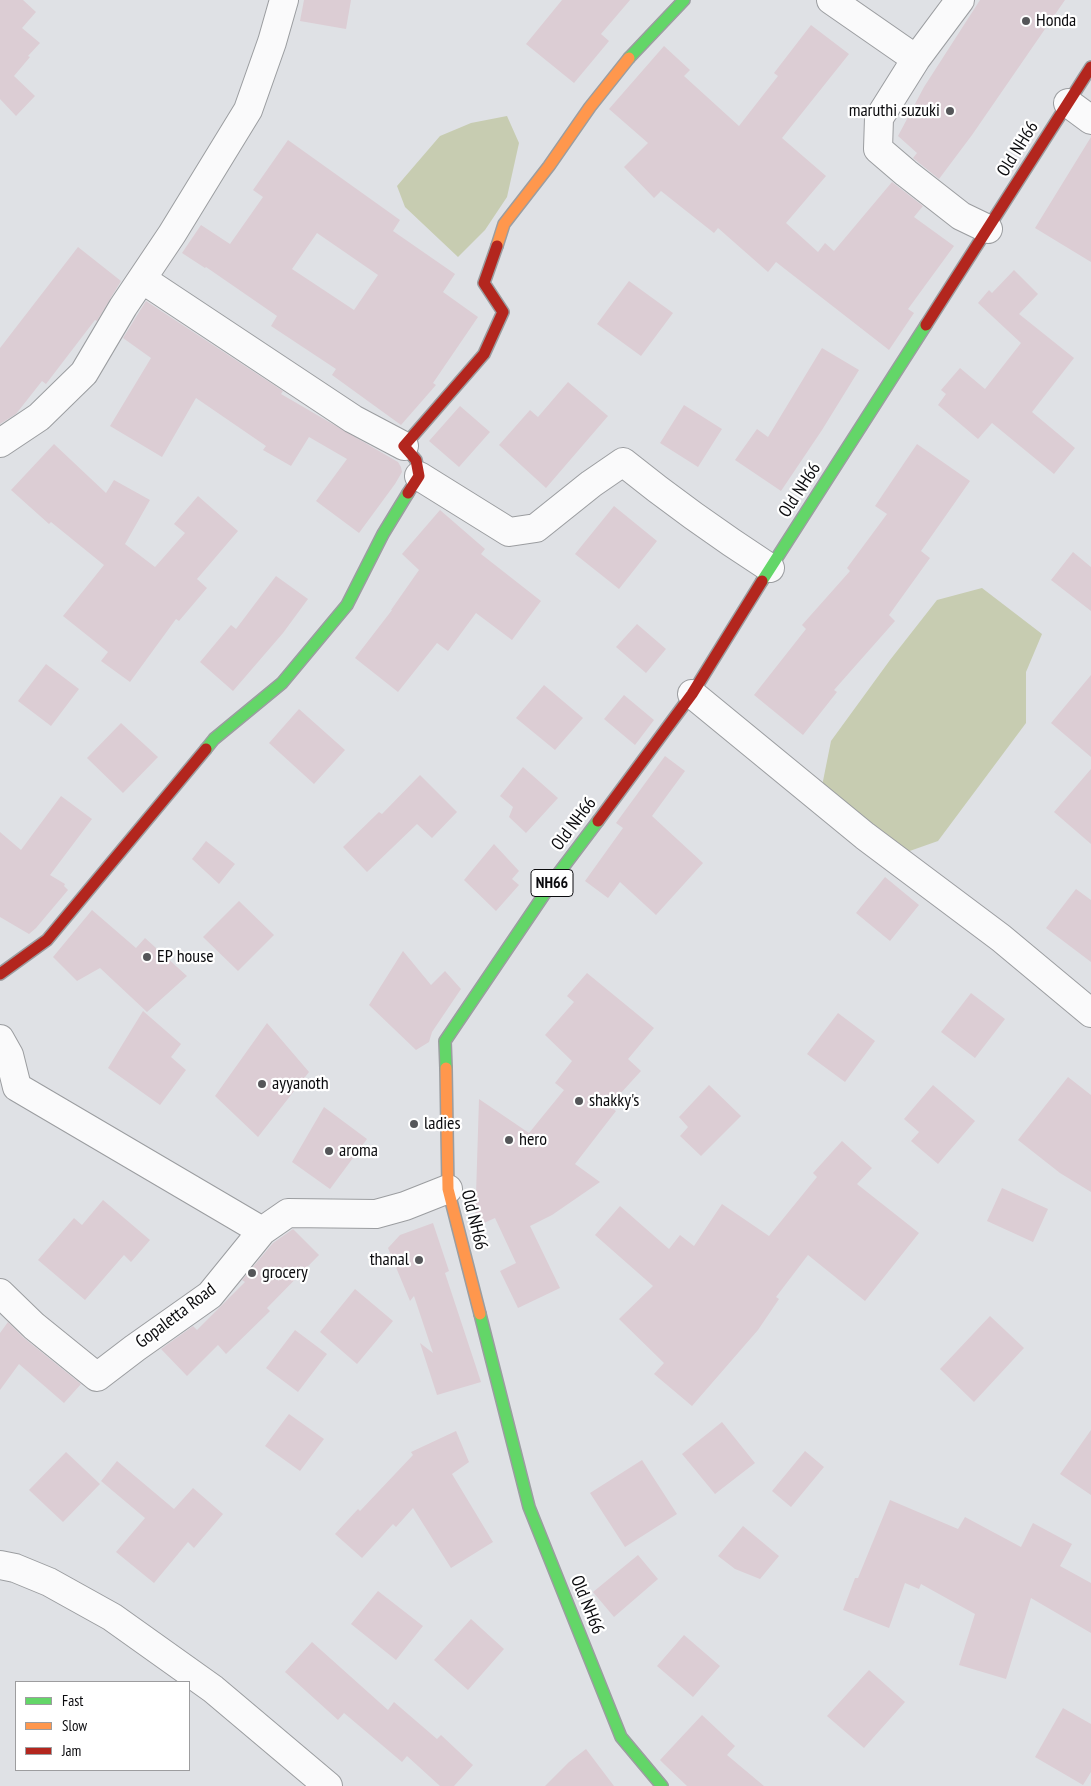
<!DOCTYPE html>
<style>
body{margin:0}
#map{position:relative;width:1091px;height:1786px;overflow:hidden;background:#dfe1e5;font-family:"PT Sans Narrow",sans-serif}
canvas{display:block}
.legend{position:absolute;left:15px;top:1681px;width:175px;height:90px;box-sizing:border-box;background:#fff;border:1px solid #9d9d9f;margin:0;padding:6px 9px;list-style:none;font-size:15px;color:#0b0b0e}
.legend li{display:flex;align-items:center;gap:10px;height:25px}
.legend b{width:25px;border:1px solid #9d9d9f}
</style>
<div id="map">
<canvas width="1091" height="1786"></canvas>
<ul class="legend">
<li><b style="height:6px;background:#63d668"></b>Fast</li>
<li><b style="height:6px;background:#ff974d"></b>Slow</li>
<li><b style="height:6px;background:#b3261e"></b>Jam</li>
</ul>
</div>
<script>
const ctx = document.querySelector('canvas').getContext('2d');
ctx.lineJoin = 'round';
function paint(path, color) { ctx.fillStyle = color; ctx.fill(path, 'evenodd'); }
function stroke(path, color, width, dash) { ctx.strokeStyle = color; ctx.lineWidth = width; ctx.lineCap = dash ? 'butt' : 'round'; ctx.setLineDash(dash || []); ctx.stroke(path); }
function label(font, color, halo, rows, align = 'center') {
  ctx.font = font + ' "PT Sans Narrow",sans-serif'; ctx.lineWidth = 4.5; ctx.setLineDash([]); ctx.textBaseline = 'middle'; ctx.strokeStyle = halo; ctx.fillStyle = color; for (const [text, x, y, turn = 0] of rows) {
    ctx.save(); ctx.translate(x, y); ctx.rotate((+turn || 0) * Math.PI / 180); ctx.textAlign = isNaN(turn) ? turn : align; if (halo) ctx.strokeText(text, 0, 0); ctx.fillText(text, 0, 0); ctx.restore();
  }
}
const green = new Path2D(`
 M 507,116 L 519,143 L 507,197 L 485,230 L 458,257 L 405,207 L 397,186 L 440,136 L 471,123 Z
 M 982,588 L 1042,634 L 1026,672 L 1026,723 L 938,841 L 904,853 L 822,786 L 831,741 L 890,660 L 937,600 Z`);
const building = new Path2D(`
 M 0,0 L 23,0 L 36,12 L 22,28 L 40,43 L 28,56 L 30,57 L 14,76 L 35,96 L 16,116 L 0,99 Z
 M 304,0 L 351,0 L 346,29 L 300,21 Z
 M 562,0 L 630,0 L 601,34 L 609,41 L 574,83 L 526,44 Z
 M 980,0 L 1065,0 L 972,135 L 939,179 L 913,158 L 917,153 L 898,136 L 924,87 Z
 M 811,25 L 849,54 L 782,138 L 826,176 L 786,223 L 818,252 L 825,243 L 834,251 L 892,182 L 923,206 L 914,217 L 954,246 L 908,309 L 914,313 L 889,350 L 776,262 L 768,272 L 718,228 L 714,233 L 661,191 L 654,198 L 624,167 L 648,143 L 609,109 L 664,46 L 690,70 L 684,76 L 739,126 L 778,76 L 774,73 Z
 M 1091,137 L 1091,262 L 1035,228 Z
 M 288,140 L 400,220 L 393,231 L 455,274 L 443,292 L 478,317 L 433,383 L 436,385 L 401,425 L 332,375 L 336,369 L 271,326 L 277,316 L 206,267 L 205,268 L 182,253 L 201,225 L 230,244 L 263,197 L 253,190 ZM 317,233 L 378,275 L 354,310 L 292,269 Z
 M 78,247 L 121,281 L 97,321 L 95,320 L 46,384 L 42,381 L 16,414 L 0,424 L 0,348 Z
 M 1014,270 L 1038,294 L 1019,314 L 1074,358 L 1032,412 L 1075,448 L 1054,474 L 992,423 L 978,439 L 938,405 L 946,394 L 941,390 L 960,368 L 985,389 L 1021,343 L 978,303 L 989,290 L 992,293 Z
 M 629,281 L 673,313 L 641,356 L 597,324 Z
 M 146,301 L 283,391 L 281,394 L 398,462 L 401,467 L 402,472 L 395,484 L 359,533 L 316,501 L 347,459 L 309,437 L 291,466 L 263,450 L 266,446 L 196,398 L 162,457 L 110,426 L 151,358 L 123,338 Z
 M 822,348 L 859,370 L 822,430 L 781,491 L 735,460 L 757,429 L 768,437 Z
 M 568,382 L 608,416 L 546,488 L 499,445 L 530,410 L 538,417 Z
 M 684,405 L 722,429 L 698,467 L 660,443 Z
 M 460,406 L 490,432 L 459,467 L 429,441 Z
 M 54,444 L 106,493 L 114,480 L 150,500 L 125,544 L 155,567 L 185,533 L 174,524 L 198,496 L 238,531 L 197,579 L 207,588 L 179,621 L 176,619 L 130,682 L 101,661 L 108,652 L 63,616 L 104,565 L 51,522 L 49,524 L 11,490 Z
 M 917,444 L 970,481 L 921,551 L 930,558 L 889,615 L 895,621 L 834,690 L 837,692 L 803,735 L 754,695 L 806,629 L 802,625 L 850,571 L 847,568 L 887,514 L 875,506 Z
 M 614,506 L 657,541 L 619,589 L 575,554 Z
 M 440,510 L 485,549 L 481,554 L 541,601 L 512,640 L 476,613 L 448,651 L 437,643 L 398,692 L 355,658 L 392,610 L 391,610 L 419,570 L 402,554 Z
 M 1073,552 L 1091,567 L 1091,611 L 1051,580 Z
 M 276,576 L 308,599 L 283,633 L 233,691 L 200,662 L 231,625 L 236,629 Z
 M 637,624 L 666,649 L 646,673 L 616,647 Z
 M 46,664 L 79,689 L 51,726 L 18,701 Z
 M 1091,675 L 1091,757 L 1051,723 Z
 M 544,685 L 583,718 L 555,750 L 516,718 Z
 M 624,695 L 654,720 L 635,745 L 604,719 Z
 M 299,709 L 345,750 L 314,784 L 269,743 Z
 M 121,723 L 158,757 L 123,793 L 87,758 Z
 M 665,756 L 685,771 L 652,816 L 703,863 L 656,915 L 620,882 L 608,898 L 585,881 L 623,828 L 616,823 Z
 M 523,767 L 558,798 L 526,833 L 509,817 L 513,807 L 500,796 Z
 M 1091,769 L 1091,844 L 1054,812 Z
 M 420,775 L 457,812 L 432,838 L 417,824 L 367,872 L 343,847 L 379,812 L 382,814 Z
 M 61,796 L 92,819 L 50,875 L 65,884 L 64,886 L 68,890 L 36,928 L 29,934 L 0,917 L 0,832 L 21,850 Z
 M 206,841 L 235,864 L 219,884 L 192,859 Z
 M 494,844 L 519,871 L 512,879 L 519,885 L 496,911 L 464,880 Z
 M 885,877 L 919,905 L 890,941 L 856,913 Z
 M 1076,889 L 1091,900 L 1091,962 L 1046,928 Z
 M 239,901 L 274,935 L 238,971 L 203,937 Z
 M 92,910 L 136,948 L 145,938 L 187,976 L 147,1012 L 100,968 L 77,981 L 53,957 Z
 M 403,951 L 431,985 L 445,971 L 461,989 L 432,1032 L 429,1042 L 416,1050 L 369,1005 Z
 M 587,973 L 654,1028 L 628,1059 L 641,1071 L 609,1106 L 616,1111 L 575,1164 L 600,1182 L 552,1215 L 530,1226 L 560,1288 L 518,1308 L 500,1271 L 516,1263 L 495,1218 L 475,1227 L 479,1099 L 529,1133 L 564,1090 L 555,1083 L 572,1061 L 545,1035 L 574,1002 L 567,996 Z
 M 971,993 L 1005,1019 L 975,1058 L 941,1032 Z
 M 143,1011 L 181,1044 L 171,1057 L 186,1070 L 160,1105 L 108,1068 Z
 M 838,1013 L 875,1041 L 845,1082 L 807,1054 Z
 M 267,1023 L 309,1072 L 258,1137 L 215,1096 Z
 M 1068,1077 L 1091,1095 L 1091,1192 L 1060,1173 L 1018,1140 Z
 M 709,1085 L 741,1116 L 701,1156 L 680,1136 L 688,1127 L 679,1117 Z
 M 933,1085 L 975,1121 L 938,1164 L 911,1141 L 919,1132 L 904,1119 Z
 M 324,1107 L 367,1139 L 330,1189 L 292,1162 Z
 M 842,1141 L 872,1168 L 857,1184 L 919,1233 L 865,1301 L 808,1255 L 776,1297 L 779,1299 L 758,1330 L 692,1406 L 654,1374 L 664,1363 L 619,1319 L 653,1286 L 595,1235 L 620,1206 L 669,1249 L 680,1235 L 694,1246 L 722,1204 L 769,1236 L 817,1177 L 813,1173 Z
 M 1002,1188 L 1048,1209 L 1033,1242 L 987,1221 Z
 M 103,1200 L 150,1240 L 131,1262 L 124,1255 L 85,1300 L 38,1260 L 74,1218 L 82,1225 Z
 M 433,1223 L 449,1271 L 445,1273 L 481,1382 L 437,1395 L 420,1343 L 433,1353 L 414,1296 L 410,1301 L 388,1248 L 400,1235 Z
 M 293,1229 L 319,1255 L 267,1308 L 270,1311 L 226,1354 L 218,1345 L 187,1376 L 161,1349 L 193,1326 L 197,1330 L 245,1282 L 242,1280 L 273,1243 Z
 M 355,1289 L 393,1321 L 357,1364 L 320,1332 Z
 M 990,1316 L 1024,1348 L 974,1402 L 940,1369 Z
 M 8,1322 L 24,1338 L 81,1384 L 64,1403 L 19,1364 L 0,1390 L 0,1333 Z
 M 295,1330 L 327,1354 L 298,1392 L 266,1368 Z
 M 289,1414 L 324,1439 L 300,1471 L 265,1446 Z
 M 722,1422 L 755,1463 L 715,1494 L 682,1454 Z
 M 1091,1430 L 1091,1495 L 1060,1474 Z
 M 456,1431 L 469,1462 L 452,1474 L 493,1542 L 451,1568 L 413,1508 L 396,1527 L 393,1524 L 362,1558 L 335,1534 L 358,1509 L 360,1511 L 413,1455 L 411,1452 Z
 M 805,1451 L 824,1467 L 791,1507 L 772,1491 Z
 M 66,1452 L 100,1484 L 63,1522 L 29,1490 Z
 M 642,1460 L 677,1514 L 625,1547 L 590,1493 Z
 M 117,1461 L 174,1509 L 193,1488 L 223,1514 L 194,1548 L 188,1542 L 154,1583 L 116,1552 L 145,1518 L 101,1481 Z
 M 890,1500 L 958,1529 L 965,1517 L 1021,1547 L 1033,1523 L 1072,1544 L 1060,1566 L 1091,1583 L 1091,1633 L 1031,1598 L 1006,1679 L 959,1665 L 975,1614 L 921,1584 L 919,1589 L 905,1583 L 889,1628 L 843,1610 L 855,1578 L 858,1578 Z
 M 743,1526 L 779,1556 L 760,1579 L 735,1569 L 718,1556 Z
 M 638,1555 L 658,1579 L 614,1617 L 593,1592 Z
 M 378,1591 L 423,1626 L 396,1660 L 351,1624 Z
 M 471,1619 L 504,1649 L 468,1690 L 434,1660 Z
 M 684,1635 L 720,1666 L 693,1697 L 657,1666 Z
 M 312,1642 L 388,1710 L 394,1702 L 437,1739 L 441,1735 L 473,1765 L 454,1786 L 440,1786 L 407,1756 L 402,1762 L 344,1713 L 338,1720 L 285,1672 Z
 M 869,1670 L 905,1702 L 864,1748 L 827,1716 Z
 M 1063,1708 L 1091,1724 L 1091,1772 L 1083,1785 L 1035,1757 Z
 M 702,1715 L 735,1746 L 727,1755 L 764,1786 L 687,1786 L 665,1765 L 660,1760 Z
 M 586,1749 L 614,1786 L 545,1786 L 569,1762 Z`);
const street = new Path2D(`
 M 831,0 L 916,59
 M 960,0 L 916,59 L 879,118 L 878,149 L 906,173 L 961,216 L 988,229
 M 1068,103 L 1091,120
 M 142,279 L 353,419 L 404,446
 M 0,443 L 39,417 L 84,373 L 123,307 L 172,234 L 248,110 L 272,42 L 284,0
 M 419,476 L 509,532 L 536,528 L 591,484 L 623,462 C 670,500 719,535 770,568
 M 692,694 L 865,836 L 1001,938 L 1091,1013
 M 0,1039 L 9,1055 L 17,1087
 M 17,1087 L 262,1231
 M 0,1293 L 34,1326 L 97,1377 L 135,1348 L 210,1295 L 262,1231 L 288,1213 L 376,1214 L 405,1206 L 448,1189
 M 0,1565 L 15,1568 L 49,1582 L 112,1617 L 213,1689 L 328,1786`);
const fast = new Path2D(`
 M 629,58 L 684,0
 M 762,581 L 926,325
 M 206,749 L 214,739 L 282,683 L 347,605 L 383,534 L 408,493
 M 446,1068 L 445,1041 L 558,874 L 598,821
 M 480,1314 L 529,1507 L 621,1737 L 662,1786`);
const slow = new Path2D(`
 M 497,246 L 504,224 L 549,166 L 590,107 L 629,58
 M 446,1068 L 448,1189 L 480,1314`);
const jam = new Path2D(`
 M 926,325 L 1091,67
 M 408,493 L 419,476 L 416,460 L 404,446 L 484,354 L 503,312 L 484,283 L 497,246
 M 598,821 L 692,694 L 762,581
 M 0,974 L 47,940 L 206,749`);
const markers = [
 [1026,21,5,"#555659"],
 [950,111,5,"#555659"],
 [147,957,5,"#555659"],
 [262,1084,5,"#555659"],
 [579,1101,5,"#555659"],
 [414,1124,5,"#555659"],
 [509,1140,5,"#555659"],
 [329,1151,5,"#555659"],
 [419,1260,5,"#555659"],
 [252,1273,5,"#555659"]
];
const shields = [
 [552,883,42]
];
const shieldNames = [
 ["NH66",552,883]
];
const poiNames = [
 ["Honda",1036,21],
 ["maruthi suzuki",940,111,"right"],
 ["EP house",157,957],
 ["ayyanoth",272,1084],
 ["shakky's",589,1101],
 ["ladies",424,1124],
 ["hero",519,1140],
 ["aroma",339,1151],
 ["thanal",409,1260,"right"],
 ["grocery",262,1273]
];
const streetNames = [
 ["Old NH66",1018,149,-58],
 ["Old NH66",800,490,-57],
 ["Old NH66",574,824,-53],
 ["Old NH66",474,1220,76],
 ["Gopaletta Road",176,1316,-37],
 ["Old NH66",587,1605,68]
];
paint(green, '#c7ccb1');
paint(building, '#dccdd4');
stroke(street, '#9b9da0', 30);
stroke(fast, '#9b9da0', 14);
stroke(slow, '#9b9da0', 14);
stroke(jam, '#9b9da0', 14);
stroke(street, '#fafafb', 28);
stroke(fast, '#63d668', 11);
stroke(slow, '#ff974d', 11);
stroke(jam, '#b3261e', 11);
for (const [x, y, r, color] of markers) { const dot = new Path2D(); dot.arc(x, y, r, 0, 2 * Math.PI); ctx.fillStyle = color; ctx.fill(dot); stroke(dot, '#fff', 2); }
for (const [x, y, w] of shields) { const box = new Path2D(); box.roundRect(x - w / 2, y - 13.5, w, 27, 4); ctx.fillStyle = '#fff'; ctx.fill(box); stroke(box, '#0b0b0e', 1); }
label('bold 16px', '#0b0b0e', null, shieldNames);
label('18px', '#0b0b0e', '#fff', poiNames, 'left');
label('18px', '#0b0b0e', '#fff', streetNames);
</script>
